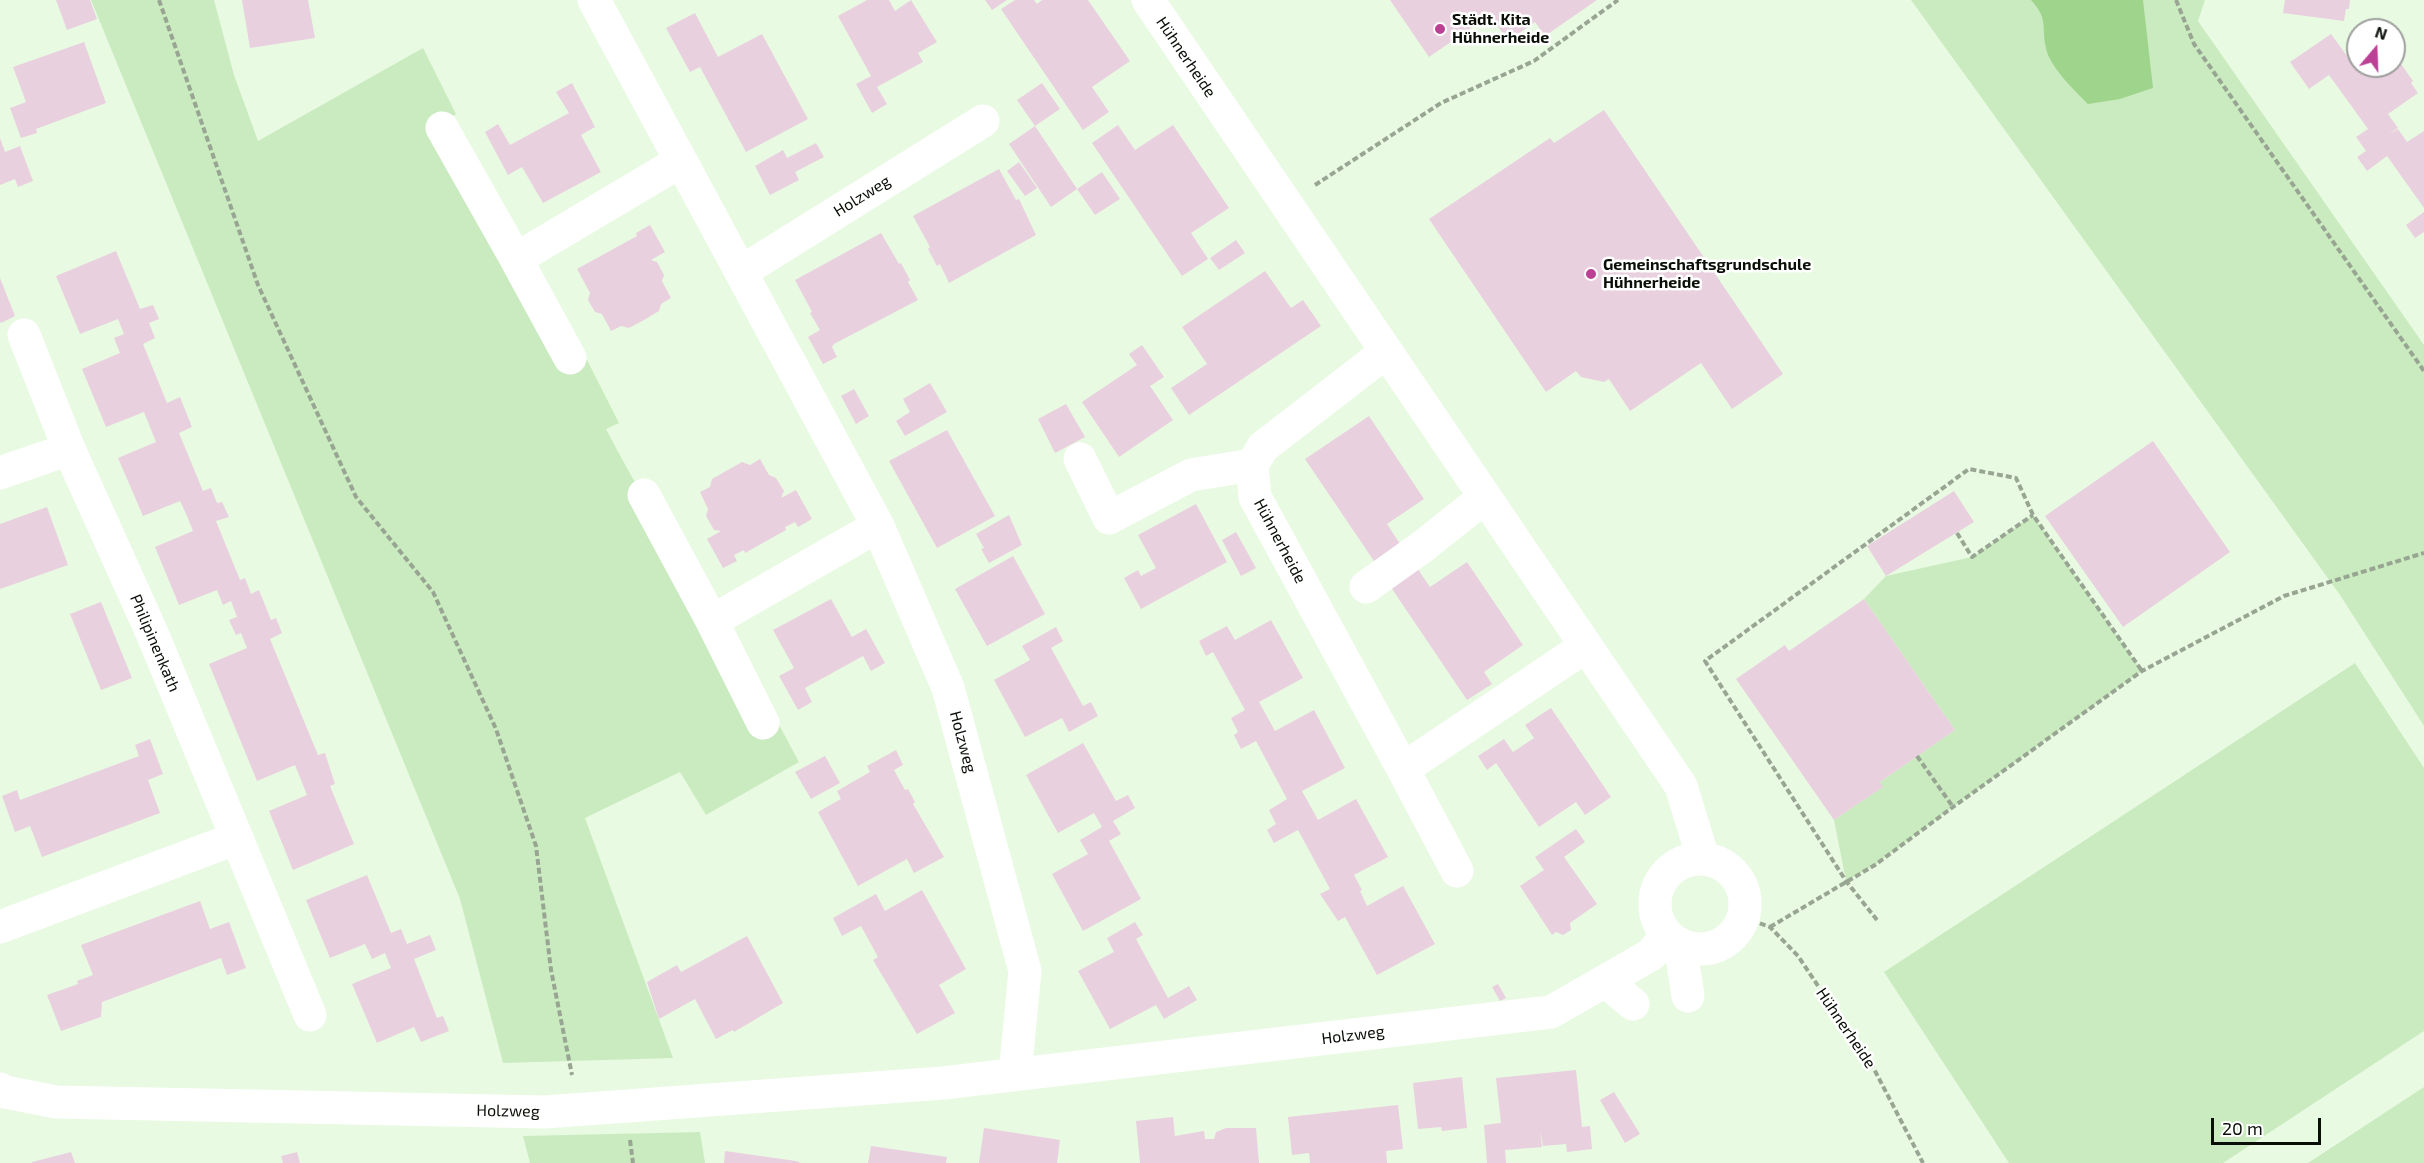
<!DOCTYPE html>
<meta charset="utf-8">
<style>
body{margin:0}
#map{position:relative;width:2424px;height:1163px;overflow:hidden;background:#e9fae3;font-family:"Exo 2",sans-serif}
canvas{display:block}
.north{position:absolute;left:2346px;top:18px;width:60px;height:60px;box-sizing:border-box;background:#fff;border:2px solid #9d9f9c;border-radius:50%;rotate:19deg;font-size:16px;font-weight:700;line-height:24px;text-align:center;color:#090e07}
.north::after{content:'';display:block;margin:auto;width:21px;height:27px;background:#bb4194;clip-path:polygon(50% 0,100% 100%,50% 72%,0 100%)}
.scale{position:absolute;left:2211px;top:1118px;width:110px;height:27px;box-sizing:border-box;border:3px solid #090e07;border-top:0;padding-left:8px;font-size:18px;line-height:21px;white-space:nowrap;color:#090e07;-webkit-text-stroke:4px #fff;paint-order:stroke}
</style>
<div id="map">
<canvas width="2424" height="1163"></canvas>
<div class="north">N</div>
<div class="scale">20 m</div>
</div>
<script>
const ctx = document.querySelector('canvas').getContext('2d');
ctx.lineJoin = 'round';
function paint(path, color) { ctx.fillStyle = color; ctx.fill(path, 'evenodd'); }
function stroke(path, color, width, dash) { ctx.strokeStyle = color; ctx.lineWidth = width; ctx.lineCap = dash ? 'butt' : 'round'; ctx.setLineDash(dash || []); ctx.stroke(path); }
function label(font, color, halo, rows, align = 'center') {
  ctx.font = font + ' "Exo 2",sans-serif'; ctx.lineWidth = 5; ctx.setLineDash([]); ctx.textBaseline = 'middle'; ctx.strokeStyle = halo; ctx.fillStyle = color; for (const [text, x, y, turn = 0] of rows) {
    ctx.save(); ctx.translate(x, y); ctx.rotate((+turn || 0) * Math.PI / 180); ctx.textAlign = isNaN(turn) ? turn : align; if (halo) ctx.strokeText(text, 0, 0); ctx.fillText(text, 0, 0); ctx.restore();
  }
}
const green = new Path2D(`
 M 91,0 L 214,0 L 234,75 L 258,141 L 423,48 L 456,114 L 428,130 L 568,369 L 587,360 L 619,423 L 606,429 C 665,543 740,648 799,762 L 706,815 L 680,772 L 585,818 L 673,1058 L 503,1063 L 460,899 Z
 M 1911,0 L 2205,0 L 2198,21 L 2424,345 L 2424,726 L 2340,595 Z
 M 2033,515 L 2142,671 L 1953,807 L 1875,865 L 1846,881 L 1834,820 L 1882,787 L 1880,782 L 1955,730 L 1864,599 L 1886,576 L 1972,557 Z
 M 2355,663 L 2424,768 L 2424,1031 L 2223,1163 L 2009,1163 L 1884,972 Z
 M 2424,1087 L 2424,1163 L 2308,1163 Z
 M 700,1132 L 705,1163 L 530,1163 L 523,1136 Z`);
const water = new Path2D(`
 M 2031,0 L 2143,0 L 2153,88 L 2120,99 L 2088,104 C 2075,91 2049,66 2046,48 C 2041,25 2049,20 2031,0 Z`);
const building = new Path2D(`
 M 56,0 L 90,0 L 97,19 L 67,30 Z
 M 242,0 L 308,0 L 315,38 L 250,48 Z
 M 867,0 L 889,0 L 895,11 L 911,0 L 937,42 L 918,53 L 923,62 L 877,87 L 887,104 L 872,113 L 856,84 L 871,76 L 838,16 Z
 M 985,0 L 1007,0 L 992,10 Z
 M 1015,0 L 1034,0 L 1037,4 L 1042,0 L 1088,0 L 1130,61 L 1092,87 L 1109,112 L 1083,130 L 1001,9 Z
 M 1390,0 L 1597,0 L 1545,36 L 1535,22 L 1508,41 L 1490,15 L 1429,57 Z
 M 2285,0 L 2350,0 L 2349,9 L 2346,9 L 2344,21 L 2283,13 Z
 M 695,13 L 718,57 L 762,34 L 808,119 L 746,152 L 700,67 L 690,72 L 666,28 Z
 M 2331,34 L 2350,60 L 2358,55 L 2358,66 L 2394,66 L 2394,54 L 2413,81 L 2411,83 L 2418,93 L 2388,114 L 2398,128 L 2388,135 L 2398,129 L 2407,142 L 2424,131 L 2424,208 L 2387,156 L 2367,171 L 2357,157 L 2366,151 L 2356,137 L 2368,129 L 2329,75 L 2309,89 L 2290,62 Z
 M 84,42 L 106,103 L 36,129 L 37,133 L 21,138 L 10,108 L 26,102 L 13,67 Z
 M 572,83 L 595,127 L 581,135 L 601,172 L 543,203 L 522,167 L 508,175 L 485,132 L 498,124 L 510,145 L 569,113 L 556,92 Z
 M 1042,83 L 1060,109 L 1035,126 L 1077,189 L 1051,207 L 1009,144 L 1035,126 L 1017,100 Z
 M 1604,110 L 1783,374 L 1732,409 L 1701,363 L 1630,411 L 1609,379 L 1604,382 L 1581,377 L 1576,371 L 1546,392 L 1429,219 L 1550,138 L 1554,143 Z
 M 1118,125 L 1135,150 L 1173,125 L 1229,208 L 1191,233 L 1208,259 L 1182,276 L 1092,143 Z
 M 0,138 L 5,152 L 20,146 L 33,181 L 18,187 L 15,179 L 0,185 Z
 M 816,143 L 824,157 L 795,172 L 799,180 L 770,195 L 755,166 L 783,150 L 787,158 Z
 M 1019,162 L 1037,188 L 1025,196 L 1007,171 Z
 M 999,169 L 1016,200 L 1019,199 L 1036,235 L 949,283 L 940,264 L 937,266 L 928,249 L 930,247 L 913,216 Z
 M 1102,172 L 1120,199 L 1095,215 L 1077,189 Z
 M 2424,212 L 2424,232 L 2415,238 L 2406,225 Z
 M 650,225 L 665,252 L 651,260 L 657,262 L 664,275 L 662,281 L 671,298 L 661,304 L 659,311 L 644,320 L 629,328 L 621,326 L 611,331 L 602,314 L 595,312 L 588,300 L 590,293 L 577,269 L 637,236 L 636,233 Z
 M 881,233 L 899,264 L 901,263 L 910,280 L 908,282 L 918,300 L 834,344 L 832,347 L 837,357 L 823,364 L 808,337 L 820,330 L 810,313 L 812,312 L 795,280 Z
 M 1236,240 L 1245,253 L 1219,270 L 1210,258 Z
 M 116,251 L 140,309 L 153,305 L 159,319 L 149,323 L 155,338 L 143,344 L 167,403 L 180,397 L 192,427 L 179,433 L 203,491 L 211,488 L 217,503 L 222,502 L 229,517 L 216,521 L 240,580 L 245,578 L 251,594 L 259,590 L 271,620 L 276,618 L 282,633 L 270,639 L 318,755 L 325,753 L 335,784 L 330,786 L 354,844 L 293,870 L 269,811 L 307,795 L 295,765 L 257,781 L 209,664 L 247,648 L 241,633 L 236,635 L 229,620 L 237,617 L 231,601 L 223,605 L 217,590 L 179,605 L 155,547 L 193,531 L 187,516 L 180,501 L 143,516 L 118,458 L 156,442 L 144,412 L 106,427 L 82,369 L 120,353 L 114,338 L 124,334 L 118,319 L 80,334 L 56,276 Z
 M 1265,271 L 1291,308 L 1303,300 L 1321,326 L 1189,415 L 1171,388 L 1207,364 L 1182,327 Z
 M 0,278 L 15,316 L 1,323 L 0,321 Z
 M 1142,345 L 1164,377 L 1150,386 L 1173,420 L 1119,457 L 1082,402 L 1137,365 L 1129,354 Z
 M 930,383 L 947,412 L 905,436 L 896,421 L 910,412 L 903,399 Z
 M 854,389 L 869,416 L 856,424 L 841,396 Z
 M 1066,404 L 1085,437 L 1055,453 L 1038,419 Z
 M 1369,416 L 1424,499 L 1387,524 L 1404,550 L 1378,567 L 1305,459 Z
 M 947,430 L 995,516 L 937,548 L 889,461 Z
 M 2153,441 L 2230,552 L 2123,627 L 2045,516 Z
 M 760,459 L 769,475 L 776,478 L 784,491 L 781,498 L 796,490 L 812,519 L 798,527 L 795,522 L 785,527 L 786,530 L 745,553 L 744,550 L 734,555 L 737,561 L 723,568 L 707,539 L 721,531 L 714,530 L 706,516 L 708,509 L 700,492 L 710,487 L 712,479 L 742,462 L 750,465 Z
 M 1954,491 L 1974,522 L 1886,576 L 1867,546 Z
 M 1196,504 L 1227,562 L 1141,609 L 1124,578 L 1138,570 L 1141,576 L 1156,568 L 1138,535 Z
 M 47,507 L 68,565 L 0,589 L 0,524 Z
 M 1009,515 L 1022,545 L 989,563 L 981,549 L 984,548 L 976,534 Z
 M 1236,532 L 1256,568 L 1241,576 L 1222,540 Z
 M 1013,556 L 1045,614 L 987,646 L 955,589 Z
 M 1413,562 L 1430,587 L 1467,562 L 1523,645 L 1484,672 L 1492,684 L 1467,700 L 1386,580 Z
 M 831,599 L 852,637 L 866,629 L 885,663 L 871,671 L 863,656 L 805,688 L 812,702 L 798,710 L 779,676 L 794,668 L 773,630 Z
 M 1864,599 L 1955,730 L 1880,782 L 1883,787 L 1834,820 L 1736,679 L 1785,645 L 1789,651 Z
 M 101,602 L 132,678 L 101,690 L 70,614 Z
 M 1271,620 L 1303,678 L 1259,702 L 1275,731 L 1314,710 L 1345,768 L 1302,791 L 1318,820 L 1356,799 L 1388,857 L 1354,875 L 1362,890 L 1360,891 L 1367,906 L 1403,886 L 1435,944 L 1377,975 L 1345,917 L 1338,921 L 1320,894 L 1330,889 L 1298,830 L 1274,843 L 1267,830 L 1276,824 L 1269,810 L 1287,799 L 1256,741 L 1241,749 L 1234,735 L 1238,732 L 1231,718 L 1245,710 L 1213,652 L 1206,656 L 1199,641 L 1227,626 L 1235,640 Z
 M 1056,627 L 1063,641 L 1051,648 L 1083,706 L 1091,702 L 1098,716 L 1069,732 L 1062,718 L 1025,737 L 994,680 L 1030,660 L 1022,646 Z
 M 1551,708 L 1611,797 L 1585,815 L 1576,802 L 1539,827 L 1496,763 L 1487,770 L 1478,756 L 1504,739 L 1513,752 L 1534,738 L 1525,725 Z
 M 150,739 L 163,774 L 148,780 L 160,813 L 42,857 L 30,826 L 15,832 L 2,796 L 17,790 L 20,800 L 139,756 L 135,745 Z
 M 1083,743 L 1116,801 L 1128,795 L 1135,808 L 1113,821 L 1121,834 L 1109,841 L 1141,899 L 1083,931 L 1052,874 L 1088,854 L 1080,840 L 1102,827 L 1094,813 L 1058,833 L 1026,775 Z
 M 896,750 L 903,765 L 894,770 L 905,790 L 908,789 L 915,802 L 913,804 L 944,857 L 914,873 L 907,859 L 858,886 L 818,812 L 841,799 L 837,791 L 870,772 L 867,766 Z
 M 825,756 L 840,783 L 811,799 L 795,772 Z
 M 1576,829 L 1585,842 L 1564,857 L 1597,904 L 1570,923 L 1571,930 L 1563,935 L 1556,932 L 1552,935 L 1520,886 L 1544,870 L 1535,857 Z
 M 367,875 L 391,933 L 401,929 L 407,944 L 430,935 L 436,950 L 414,959 L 437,1018 L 443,1016 L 449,1031 L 421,1042 L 414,1027 L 377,1043 L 352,984 L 391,968 L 385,953 L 372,959 L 365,944 L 330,958 L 306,900 Z
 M 922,890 L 966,969 L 939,985 L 955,1013 L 917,1034 L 873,960 L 878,957 L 861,926 L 842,936 L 833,918 L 876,894 L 885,911 Z
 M 200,901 L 210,929 L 229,922 L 246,968 L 227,975 L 221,958 L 102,1002 L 101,1017 L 61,1031 L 47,995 L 78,984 L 77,981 L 93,975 L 81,945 Z
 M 1135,922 L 1143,935 L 1136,939 L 1168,998 L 1189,986 L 1197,1000 L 1164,1019 L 1156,1005 L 1110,1029 L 1078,971 L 1114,952 L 1107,938 Z
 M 747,936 L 783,1003 L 734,1032 L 733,1030 L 716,1039 L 695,999 L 659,1019 L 647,982 L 677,965 L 681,972 Z
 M 1498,984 L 1506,998 L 1500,1001 L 1492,987 Z
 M 1576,1070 L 1582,1127 L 1590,1126 L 1592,1149 L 1567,1152 L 1566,1144 L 1543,1146 L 1540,1130 L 1542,1147 L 1505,1150 L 1506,1163 L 1487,1163 L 1484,1125 L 1501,1123 L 1496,1078 Z
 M 1462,1077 L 1467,1128 L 1442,1131 L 1441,1127 L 1418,1129 L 1413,1083 Z
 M 1614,1092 L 1640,1134 L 1625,1143 L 1600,1100 Z
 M 1398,1105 L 1403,1149 L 1386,1151 L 1387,1163 L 1310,1163 L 1309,1153 L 1292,1155 L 1288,1117 Z
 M 1173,1117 L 1175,1136 L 1204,1131 L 1205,1139 L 1214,1139 L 1216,1132 L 1226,1128 L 1256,1128 L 1259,1163 L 1140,1163 L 1136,1121 Z
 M 984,1128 L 1060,1140 L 1057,1163 L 979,1163 Z
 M 871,1146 L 947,1157 L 946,1163 L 868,1163 Z
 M 725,1151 L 796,1161 L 801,1163 L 724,1163 Z
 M 71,1152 L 75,1163 L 32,1163 L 32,1162 Z
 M 297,1152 L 300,1163 L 283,1163 L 281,1156 Z`);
const path = new Path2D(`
 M 159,0 L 258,285 L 356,497 L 433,592 L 496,729 L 536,846 L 551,970 L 572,1075
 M 2176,0 L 2194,44 L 2424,371
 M 1315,185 L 1441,103 L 1534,61 L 1618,0
 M 1957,533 L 1972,557 L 2033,515
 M 1917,756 L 1953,807
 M 1743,917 L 1770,927 L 1798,956 L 1874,1069 L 1923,1163
 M 1877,920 L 1846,881 L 1705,661 L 1969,469 L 2016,478 L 2033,515 L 2142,671
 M 1770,927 L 1875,865 L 1953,807 L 2142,671 L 2284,596 L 2424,553
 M 630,1140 L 633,1163`);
const minor = new Path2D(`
 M 594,0 L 878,526 L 948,688 L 1025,971 L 1015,1074
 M 1148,0 L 1681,786 L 1703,858
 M 442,128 L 516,259 L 681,161
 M 516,259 L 570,358
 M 741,272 L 983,121
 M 24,335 L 69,449 L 152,633 L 310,1015
 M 1386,352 L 1263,447 L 1252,465 L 1255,497 L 1403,769 L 1586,646
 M 1080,459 L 1109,518 L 1191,475 L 1252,465
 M 0,473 L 69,449
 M 644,495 L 712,621 L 878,526
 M 1366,587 L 1422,547 L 1485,497
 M 712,621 L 763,723
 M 1403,769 L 1457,871
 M1655 904a45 45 0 1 1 90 0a45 45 0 1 1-90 0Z
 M 0,927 L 237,838
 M 1680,944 L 1688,996
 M 1605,981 L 1633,1004
 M 0,1089 L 0,1091 L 56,1102 L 545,1112 L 943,1083 L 1551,1012 L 1652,954 L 1666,934`);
const markers = [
 [1440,29,6,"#bb4194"],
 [1591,274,6,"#bb4194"]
];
const poiNames = [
 ["Städt. Kita",1452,20],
 ["Hühnerheide",1452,38],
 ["Gemeinschaftsgrundschule",1603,265],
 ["Hühnerheide",1603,283]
];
const streetNames = [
 ["Hühnerheide",1186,57,56],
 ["Holzweg",862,196,-32],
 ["Hühnerheide",1280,541,62],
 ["Philipinenkath",155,643,67],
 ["Holzweg",963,742,75],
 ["Hühnerheide",1846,1028,56],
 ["Holzweg",1353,1035,-7],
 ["Holzweg",508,1111,1]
];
paint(green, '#caebbf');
paint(water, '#9ed48b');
paint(building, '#e9d0de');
stroke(path, '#98a593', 4, [6, 3]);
stroke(minor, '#fff', 33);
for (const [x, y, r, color] of markers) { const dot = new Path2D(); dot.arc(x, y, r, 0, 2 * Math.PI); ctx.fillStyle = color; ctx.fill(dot); stroke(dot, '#fff', 2); }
label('bold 16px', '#090e07', '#fff', poiNames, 'left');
label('16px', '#090e07', '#fff', streetNames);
</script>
